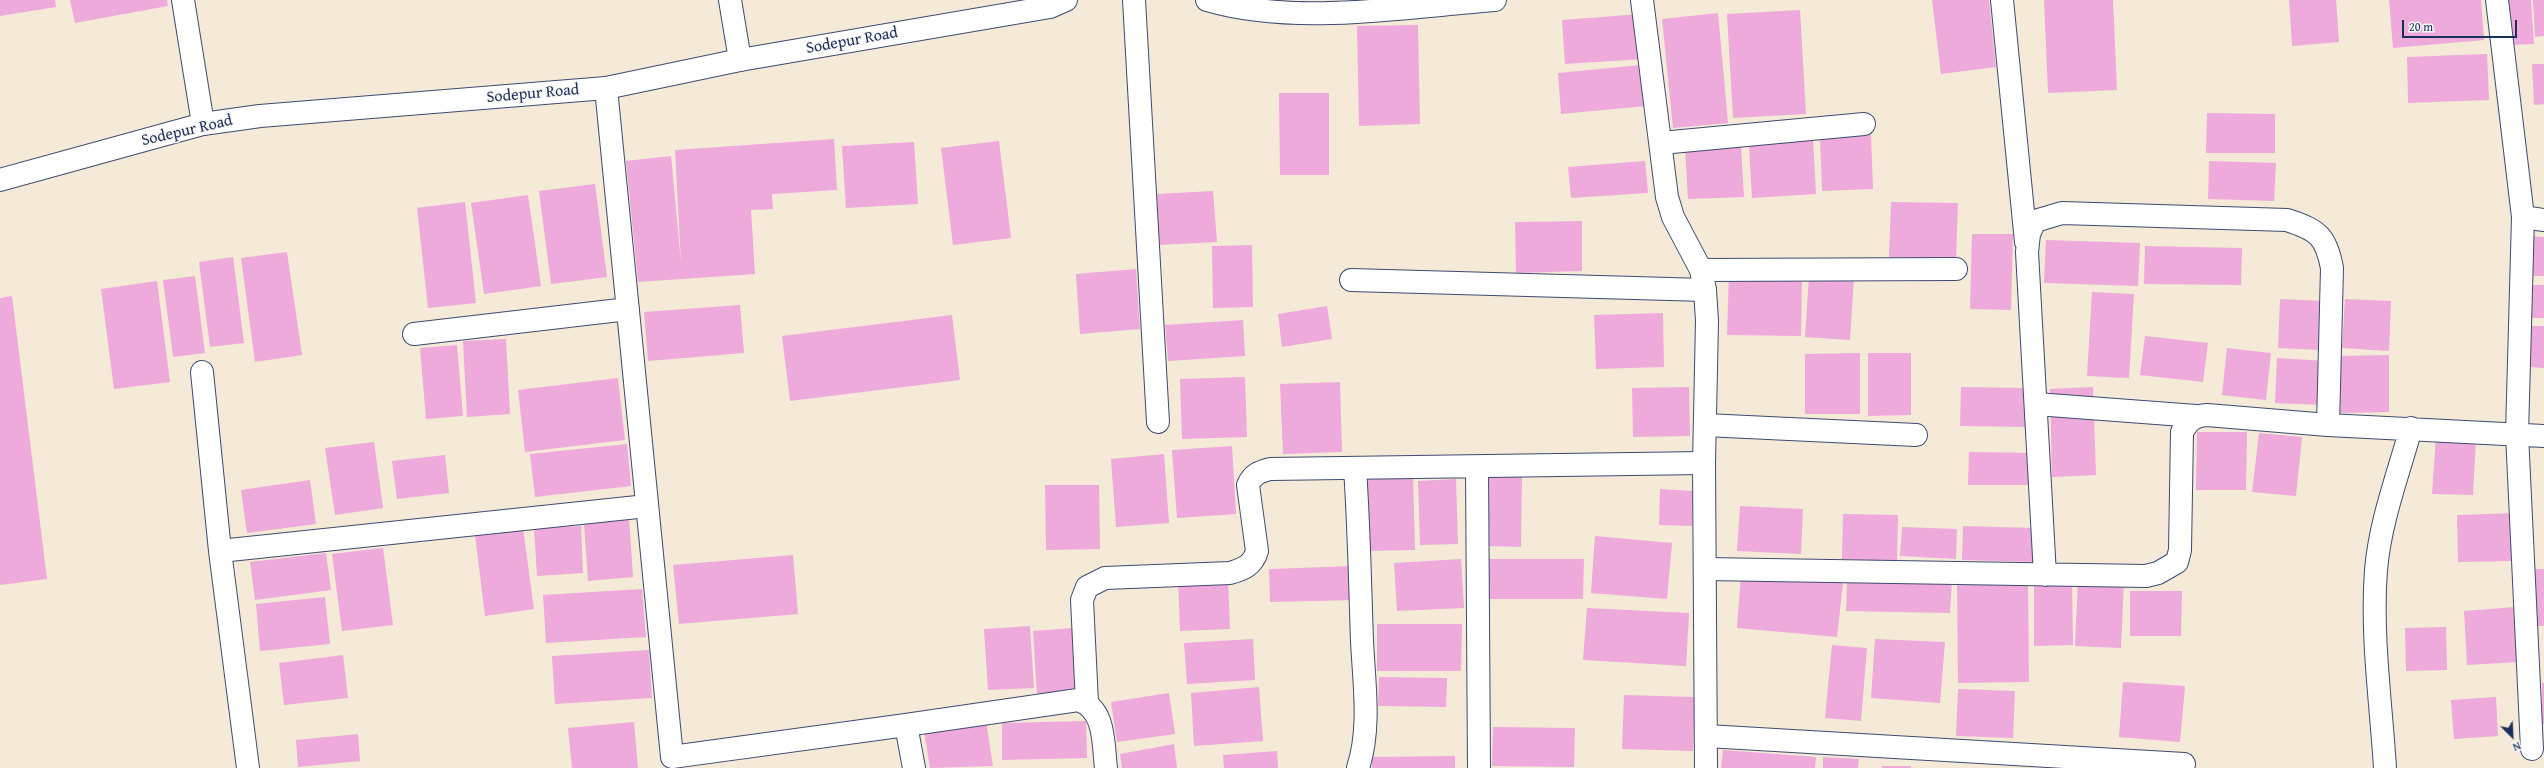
<!DOCTYPE html>
<style>
body{margin:0}
#map{position:relative;width:2544px;height:768px;overflow:hidden;background:#f5e9d8;font-family:"Gentium Book Plus",serif}
canvas{display:block}
.north{position:absolute;left:2492px;top:716px;width:40px;height:40px;-webkit-text-stroke:3px #f6f6f2;paint-order:stroke;rotate:156deg;font-size:11px;font-weight:700;line-height:16px;text-align:center;color:#1b2f5e}
.north::after{content:'';display:block;margin:auto;width:14px;height:18px;background:#1b2f5e;clip-path:polygon(50% 0,100% 100%,50% 72%,0 100%)}
.scale{position:absolute;left:2402px;top:20px;width:115px;height:18px;box-sizing:border-box;border:2px solid #1b2f5e;border-top:0;padding-left:5px;font-size:12px;line-height:14px;white-space:nowrap;color:#1b2f5e;-webkit-text-stroke:3px #f6f6f2;paint-order:stroke}
</style>
<div id="map">
<canvas width="2544" height="768"></canvas>
<div class="north">N</div>
<div class="scale">20 m</div>
</div>
<script>
const ctx = document.querySelector('canvas').getContext('2d');
ctx.lineJoin = 'round';
function paint(path, color) { ctx.fillStyle = color; ctx.fill(path, 'evenodd'); }
function stroke(path, color, width, dash) { ctx.strokeStyle = color; ctx.lineWidth = width; ctx.lineCap = dash ? 'butt' : 'round'; ctx.setLineDash(dash || []); ctx.stroke(path); }
function label(font, color, halo, rows, align = 'center') {
  ctx.font = font + ' "Gentium Book Plus",serif'; ctx.lineWidth = 3; ctx.setLineDash([]); ctx.textBaseline = 'middle'; ctx.strokeStyle = halo; ctx.fillStyle = color; for (const [text, x, y, turn = 0] of rows) {
    ctx.save(); ctx.translate(x, y); ctx.rotate((+turn || 0) * Math.PI / 180); ctx.textAlign = isNaN(turn) ? turn : align; if (halo) ctx.strokeText(text, 0, 0); ctx.fillText(text, 0, 0); ctx.restore();
  }
}
const building = new Path2D(`
 M 0,0 L 55,0 L 56,7 L 0,16 Z
 M 70,0 L 167,0 L 168,6 L 75,23 Z
 M 1932,0 L 1989,0 L 1996,67 L 1941,74 Z
 M 2044,0 L 2113,0 L 2117,90 L 2048,93 Z
 M 2289,0 L 2336,0 L 2339,42 L 2292,46 Z
 M 2389,0 L 2481,0 L 2484,40 L 2393,48 Z
 M 2504,0 L 2531,0 L 2534,44 L 2507,45 Z
 M 2533,0 L 2544,0 L 2544,36 L 2535,37 Z
 M 1800,10 L 1806,114 L 1733,118 L 1727,14 Z
 M 1718,13 L 1728,123 L 1673,128 L 1662,19 Z
 M 1641,14 L 1644,59 L 1565,64 L 1562,20 Z
 M 1418,25 L 1420,124 L 1359,126 L 1357,26 Z
 M 2487,54 L 2489,100 L 2408,103 L 2407,57 Z
 M 2532,64 L 2544,64 L 2544,104 L 2534,105 Z
 M 1641,65 L 1646,106 L 1561,114 L 1558,73 Z
 M 1279,93 L 1329,93 L 1329,175 L 1280,175 Z
 M 2207,113 L 2275,114 L 2275,153 L 2206,153 Z
 M 1871,135 L 1873,189 L 1822,191 L 1820,138 Z
 M 834,139 L 837,190 L 772,194 L 773,209 L 751,210 L 755,274 L 638,282 L 626,161 L 671,156 L 681,263 L 675,150 Z
 M 1813,140 L 1816,194 L 1752,198 L 1749,144 Z
 M 999,141 L 1011,238 L 953,245 L 941,148 Z
 M 914,142 L 918,204 L 846,208 L 842,146 Z
 M 1741,146 L 1744,197 L 1688,199 L 1685,148 Z
 M 1645,161 L 1648,193 L 1571,198 L 1568,167 Z
 M 2209,161 L 2276,163 L 2274,201 L 2208,199 Z
 M 595,184 L 607,277 L 551,284 L 539,191 Z
 M 1213,191 L 1217,242 L 1159,245 L 1157,194 Z
 M 528,195 L 541,286 L 484,294 L 471,203 Z
 M 465,202 L 476,303 L 428,308 L 417,208 Z
 M 1891,202 L 1958,203 L 1956,259 L 1889,257 Z
 M 1582,221 L 1582,271 L 1516,273 L 1515,222 Z
 M 1972,234 L 2013,234 L 2011,310 L 1970,309 Z
 M 2528,236 L 2544,237 L 2544,276 L 2526,276 Z
 M 2046,240 L 2140,243 L 2138,286 L 2044,283 Z
 M 1252,245 L 1253,307 L 1213,308 L 1212,246 Z
 M 2145,246 L 2242,248 L 2241,285 L 2144,284 Z
 M 287,252 L 302,355 L 255,362 L 241,258 Z
 M 233,257 L 244,343 L 210,347 L 199,262 Z
 M 1136,269 L 1140,329 L 1080,334 L 1076,274 Z
 M 1729,273 L 1802,275 L 1801,336 L 1727,335 Z
 M 195,276 L 205,353 L 173,357 L 163,280 Z
 M 1809,276 L 1854,278 L 1850,340 L 1805,337 Z
 M 157,281 L 170,382 L 114,389 L 101,289 Z
 M 2528,285 L 2544,285 L 2544,318 L 2527,318 Z
 M 2092,292 L 2134,294 L 2129,378 L 2087,376 Z
 M 12,296 L 47,579 L 0,585 L 0,298 Z
 M 2280,299 L 2323,301 L 2320,350 L 2278,348 Z
 M 2345,299 L 2391,301 L 2389,351 L 2342,348 Z
 M 740,305 L 744,353 L 648,361 L 644,312 Z
 M 1327,306 L 1332,339 L 1282,347 L 1278,314 Z
 M 1663,313 L 1664,367 L 1596,369 L 1594,315 Z
 M 952,315 L 960,380 L 790,401 L 782,336 Z
 M 1243,320 L 1245,356 L 1168,361 L 1165,325 Z
 M 2531,326 L 2544,326 L 2544,368 L 2531,367 Z
 M 2145,336 L 2208,343 L 2203,382 L 2140,375 Z
 M 506,339 L 510,414 L 467,417 L 463,341 Z
 M 457,345 L 463,416 L 426,419 L 420,348 Z
 M 2227,348 L 2271,353 L 2266,400 L 2222,395 Z
 M 1860,353 L 1860,414 L 1805,414 L 1805,354 Z
 M 1868,353 L 1911,353 L 1911,415 L 1868,416 Z
 M 2389,355 L 2389,412 L 2340,413 L 2340,356 Z
 M 2277,358 L 2327,361 L 2324,405 L 2275,403 Z
 M 1245,377 L 1247,437 L 1182,439 L 1180,379 Z
 M 618,378 L 625,440 L 525,452 L 518,390 Z
 M 1340,382 L 1342,452 L 1283,454 L 1280,384 Z
 M 1689,387 L 1690,436 L 1633,437 L 1632,388 Z
 M 1961,387 L 2026,388 L 2025,427 L 1960,426 Z
 M 2093,387 L 2096,475 L 2052,477 L 2050,389 Z
 M 2197,432 L 2247,432 L 2246,490 L 2196,490 Z
 M 2259,433 L 2302,437 L 2296,496 L 2252,492 Z
 M 2436,436 L 2476,438 L 2473,495 L 2432,494 Z
 M 374,442 L 383,508 L 335,515 L 325,448 Z
 M 627,444 L 631,486 L 535,497 L 530,454 Z
 M 1232,446 L 1236,514 L 1177,518 L 1172,450 Z
 M 1969,452 L 2034,453 L 2033,485 L 1968,485 Z
 M 1164,454 L 1169,523 L 1116,527 L 1111,459 Z
 M 445,455 L 449,493 L 397,499 L 392,461 Z
 M 1485,476 L 1522,476 L 1521,547 L 1484,546 Z
 M 1413,477 L 1415,550 L 1365,551 L 1363,478 Z
 M 1456,479 L 1458,544 L 1420,545 L 1418,481 Z
 M 310,480 L 316,524 L 247,533 L 241,490 Z
 M 1045,485 L 1099,485 L 1100,549 L 1046,550 Z
 M 1660,489 L 1693,491 L 1692,526 L 1659,525 Z
 M 1740,506 L 1803,509 L 1801,554 L 1737,551 Z
 M 2516,513 L 2516,561 L 2458,562 L 2457,515 Z
 M 1843,514 L 1898,515 L 1897,561 L 1842,559 Z
 M 629,519 L 633,577 L 588,581 L 584,523 Z
 M 581,526 L 583,573 L 537,576 L 534,528 Z
 M 1963,526 L 2035,528 L 2034,562 L 1962,560 Z
 M 1902,527 L 1957,529 L 1956,559 L 1900,556 Z
 M 523,528 L 534,609 L 485,616 L 475,535 Z
 M 1595,536 L 1672,543 L 1667,599 L 1591,593 Z
 M 383,548 L 393,625 L 342,631 L 332,554 Z
 M 326,553 L 331,590 L 255,600 L 250,562 Z
 M 793,555 L 798,614 L 679,624 L 673,565 Z
 M 1461,559 L 1464,608 L 1397,611 L 1394,563 Z
 M 1482,559 L 1584,559 L 1583,599 L 1482,599 Z
 M 1355,566 L 1355,600 L 1270,602 L 1269,569 Z
 M 2535,569 L 2544,569 L 2544,626 L 2537,626 Z
 M 1741,574 L 1843,583 L 1837,637 L 1737,628 Z
 M 1847,577 L 1952,579 L 1950,613 L 1846,611 Z
 M 2078,578 L 2124,580 L 2121,648 L 2075,646 Z
 M 1228,579 L 1230,629 L 1180,631 L 1178,581 Z
 M 2072,580 L 2073,645 L 2034,646 L 2034,581 Z
 M 1957,585 L 2028,585 L 2029,682 L 1958,683 Z
 M 642,589 L 646,637 L 546,643 L 543,595 Z
 M 2130,591 L 2182,591 L 2181,636 L 2130,636 Z
 M 325,597 L 330,644 L 260,651 L 256,604 Z
 M 2516,607 L 2519,662 L 2467,665 L 2464,611 Z
 M 1587,608 L 1689,613 L 1686,666 L 1583,660 Z
 M 1377,624 L 1462,624 L 1461,671 L 1377,671 Z
 M 1030,626 L 1034,688 L 988,690 L 984,629 Z
 M 2446,627 L 2447,670 L 2406,671 L 2405,628 Z
 M 1074,628 L 1078,691 L 1037,694 L 1033,631 Z
 M 1253,639 L 1255,680 L 1187,684 L 1184,643 Z
 M 1875,639 L 1945,642 L 1940,703 L 1871,698 Z
 M 1832,645 L 1867,648 L 1861,721 L 1825,718 Z
 M 649,650 L 652,698 L 555,704 L 552,656 Z
 M 343,655 L 348,698 L 284,705 L 279,663 Z
 M 1379,677 L 1447,678 L 1446,707 L 1378,706 Z
 M 2123,682 L 2185,686 L 2180,742 L 2119,737 Z
 M 2542,683 L 2544,683 L 2544,724 L 2542,724 Z
 M 1259,687 L 1263,741 L 1194,746 L 1191,693 Z
 M 1958,689 L 2015,691 L 2013,738 L 1956,736 Z
 M 1169,693 L 1175,734 L 1117,742 L 1111,702 Z
 M 1624,695 L 1695,697 L 1693,751 L 1622,749 Z
 M 2496,697 L 2498,736 L 2454,739 L 2451,700 Z
 M 986,721 L 993,766 L 930,768 L 924,731 Z
 M 1086,721 L 1087,758 L 1002,760 L 1002,723 Z
 M 634,722 L 638,768 L 572,768 L 568,728 Z
 M 1493,727 L 1575,728 L 1574,767 L 1492,766 Z
 M 358,734 L 360,761 L 298,767 L 296,740 Z
 M 1174,744 L 1177,768 L 1122,768 L 1120,754 Z
 M 1723,750 L 1816,757 L 1815,768 L 1721,768 Z
 M 1277,751 L 1278,768 L 1224,768 L 1223,755 Z
 M 1455,756 L 1455,768 L 1372,768 L 1372,757 Z
 M 1823,757 L 1859,759 L 1858,768 L 1823,768 Z
 M 1882,766 L 1911,766 L 1911,768 L 1882,768 Z`);
const street = new Path2D(`
 M 183,0 L 203,124
 M 730,0 L 740,60
 M 1134,0 L 1158,422
 M 2002,0 L 2026,242
 M 2497,0 L 2523,217 L 2544,220
 M 606,88 L 672,757 L 906,725 L 914,768
 M 1661,143 L 1864,124
 M 2523,217 L 2517,434 L 2532,749
 M 1701,270 L 1956,269
 M 1351,280 L 1705,290
 M 414,334 L 628,309
 M 202,372 L 220,551 L 647,506
 M 2036,404 L 2196,416
 M 1705,425 L 1916,435
 M 1477,468 L 1479,768
 M 1355,469 C 1359,526 1360,584 1362,641 C 1364,683 1371,728 1358,768
 M 220,551 L 248,768
 M 1705,569 L 2146,576 L 2158,573 L 2177,562 L 2180,550 L 2182,432 C 2189,420 2194,416 2207,415 L 2328,425 L 2544,436
 M 2045,575 L 2027,252 L 2029,234 L 2035,221 L 2062,213 L 2287,220 C 2318,230 2326,236 2332,268 L 2328,425
 M 1087,703 L 1082,600 L 1087,587 L 1105,578 L 1230,573 C 1244,569 1253,565 1257,551 L 1248,485 C 1253,474 1259,472 1270,469 L 1704,463
 M 906,725 L 1078,700 C 1106,709 1103,744 1106,768
 M 1707,736 L 2184,764
 M 2385,768 C 2381,703 2371,635 2376,570 C 2380,522 2398,475 2411,428`);
const secondary = new Path2D(`
 M 1207,0 C 1295,26 1404,7 1495,0
 M 1642,0 L 1667,197 L 1673,217 L 1701,270 L 1705,290 L 1707,321 L 1704,463 L 1706,768`);
const primary = new Path2D(`
 M 0,180 L 203,124 L 260,116 L 606,88 L 740,60 L 1050,7 L 1066,0`);
const streetNames = [
 ["Sodepur Road",852,41,-10],
 ["Sodepur Road",533,94,-5],
 ["Sodepur Road",187,131,-13]
];
paint(building, '#edaada');
stroke(street, '#3c4b70', 24);
stroke(secondary, '#3c4b70', 24);
stroke(primary, '#3c4b70', 24);
stroke(street, '#fff', 22);
stroke(secondary, '#fff', 22);
stroke(primary, '#fff', 22);
label('16px', '#1b2f5e', '#f6f6f2', streetNames);
</script>
